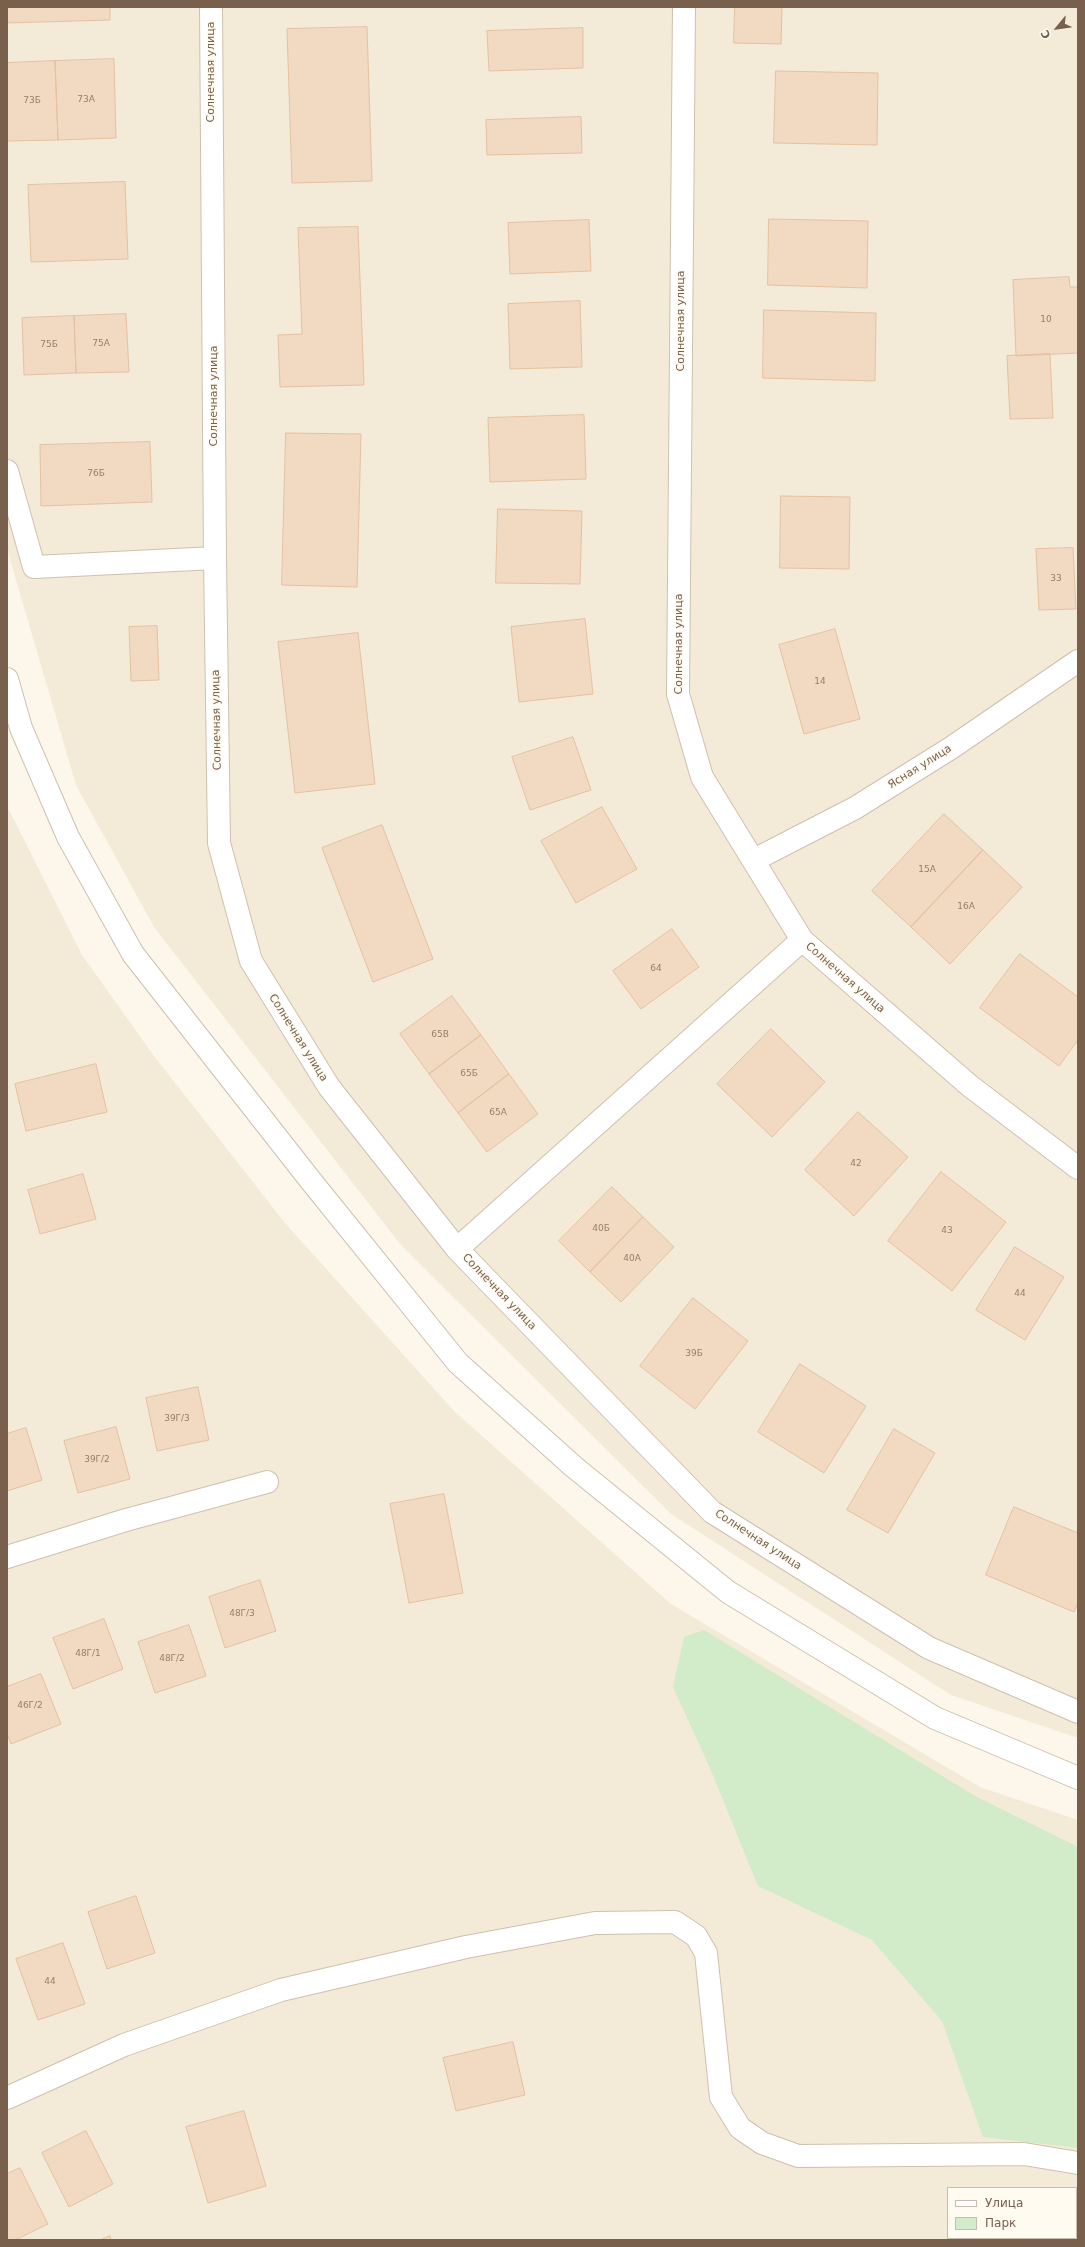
<!DOCTYPE html>
<meta charset="utf-8">
<style>
body{margin:0}
#map{position:relative;width:1085px;height:2247px;overflow:hidden;background:#fcf7ea;font-family:"DejaVu Sans",sans-serif}
canvas{display:block}
.frame{position:absolute;inset:0;border:8px solid #78604d;pointer-events:none}
.legend{position:absolute;left:947px;top:2187px;width:130px;height:52px;box-sizing:border-box;background:#fffbf1;border:1px solid #c9bdaf;margin:0;padding:5px 7px;list-style:none;font-size:12px;color:#78604d}
.legend li{display:flex;align-items:center;gap:8px;height:20px}
.legend b{width:20px;border:1px solid #c9bdaf}
.north{position:absolute;left:1037px;top:8px;width:40px;height:40px;-webkit-text-stroke:3px #fffbf1;paint-order:stroke;rotate:241deg;font-size:11px;font-weight:700;line-height:16px;text-align:center;color:#78604d}
.north::after{content:'';display:block;margin:auto;width:14px;height:18px;background:#78604d;clip-path:polygon(50% 0,100% 100%,50% 72%,0 100%)}
</style>
<div id="map">
<canvas width="1085" height="2247"></canvas>
<div class="frame"></div>
<ul class="legend">
<li><b style="height:5px;background:#fff"></b>Улица</li>
<li><b style="height:11px;background:#d2ebc8"></b>Парк</li>
</ul>
<div class="north">С</div>
</div>
<script>
const ctx = document.querySelector('canvas').getContext('2d');
ctx.lineJoin = 'round';
function paint(path, color) { ctx.fillStyle = color; ctx.fill(path, 'evenodd'); }
function stroke(path, color, width, dash) { ctx.strokeStyle = color; ctx.lineWidth = width; ctx.lineCap = dash ? 'butt' : 'round'; ctx.setLineDash(dash || []); ctx.stroke(path); }
function label(font, color, halo, rows, align = 'center') {
  ctx.font = font + ' "DejaVu Sans",sans-serif'; ctx.lineWidth = 3; ctx.setLineDash([]); ctx.textBaseline = 'middle'; ctx.strokeStyle = halo; ctx.fillStyle = color; for (const [text, x, y, turn = 0] of rows) {
    ctx.save(); ctx.translate(x, y); ctx.rotate((+turn || 0) * Math.PI / 180); ctx.textAlign = isNaN(turn) ? turn : align; if (halo) ctx.strokeText(text, 0, 0); ctx.fillText(text, 0, 0); ctx.restore();
  }
}
const residential = new Path2D(`
 M 7,7 L 1078,7 L 1078,1738 L 951,1695 L 671,1514 L 400,1244 L 154,927 L 76,785 L 7,549 Z
 M 7,806 L 82,955 L 154,1056 L 285,1223 L 454,1411 L 671,1604 L 980,1787 L 1078,1820 L 1078,2240 L 7,2240 ZM 948,2188 L 1076,2188 L 1076,2238 L 948,2238 Z`);
const green = new Path2D(`
 M 704,1630 L 975,1796 L 1078,1847 L 1078,2148 L 983,2137 L 942,2021 L 872,1940 L 758,1886 L 710,1768 L 673,1687 L 684,1637 Z`);
const building = new Path2D(`
 M 7,7 L 110,7 L 110,20 L 7,23 Z
 M 735,7 L 782,7 L 781,44 L 734,43 Z
 M 367,27 L 372,181 L 292,183 L 287,29 Z
 M 583,28 L 583,68 L 489,71 L 487,31 Z
 M 114,59 L 116,138 L 58,140 L 55,61 Z
 M 55,61 L 58,140 L 7,141 L 7,63 Z
 M 776,71 L 878,73 L 877,145 L 774,143 Z
 M 581,117 L 582,153 L 487,155 L 486,120 Z
 M 125,182 L 128,259 L 31,262 L 28,185 Z
 M 769,219 L 868,221 L 867,288 L 768,285 Z
 M 589,220 L 591,271 L 510,274 L 508,223 Z
 M 358,227 L 364,385 L 280,387 L 278,335 L 302,334 L 298,228 Z
 M 1069,277 L 1070,287 L 1078,287 L 1078,353 L 1016,356 L 1013,280 Z
 M 580,301 L 582,367 L 510,369 L 508,304 Z
 M 764,310 L 876,313 L 875,381 L 763,378 Z
 M 126,314 L 129,372 L 76,373 L 74,316 Z
 M 74,316 L 76,373 L 24,375 L 22,318 Z
 M 1050,354 L 1053,418 L 1010,419 L 1007,356 Z
 M 584,415 L 586,479 L 490,482 L 488,418 Z
 M 286,433 L 361,434 L 357,587 L 282,585 Z
 M 150,442 L 152,502 L 41,506 L 40,445 Z
 M 781,496 L 850,497 L 849,569 L 780,568 Z
 M 498,509 L 582,511 L 580,584 L 496,583 Z
 M 1073,548 L 1076,609 L 1039,610 L 1036,549 Z
 M 585,619 L 593,694 L 519,702 L 511,627 Z
 M 157,626 L 159,680 L 131,681 L 129,627 Z
 M 835,629 L 860,719 L 804,734 L 779,645 Z
 M 358,633 L 375,784 L 295,793 L 278,642 Z
 M 573,737 L 591,790 L 530,810 L 512,757 Z
 M 602,807 L 637,869 L 576,903 L 541,841 Z
 M 944,814 L 983,850 L 911,927 L 872,891 Z
 M 382,825 L 433,959 L 373,982 L 322,848 Z
 M 983,850 L 1022,887 L 950,964 L 911,927 Z
 M 672,929 L 699,967 L 641,1009 L 613,971 Z
 M 1020,954 L 1078,997 L 1078,1040 L 1059,1066 L 980,1008 Z
 M 452,996 L 481,1035 L 429,1074 L 400,1034 Z
 M 771,1029 L 825,1082 L 772,1137 L 717,1084 Z
 M 481,1035 L 509,1074 L 458,1113 L 429,1074 Z
 M 96,1064 L 107,1112 L 26,1131 L 15,1084 Z
 M 509,1074 L 538,1114 L 487,1152 L 458,1113 Z
 M 858,1112 L 908,1157 L 854,1216 L 805,1170 Z
 M 941,1172 L 1006,1222 L 952,1291 L 888,1241 Z
 M 83,1174 L 96,1219 L 40,1234 L 28,1190 Z
 M 612,1187 L 643,1217 L 590,1272 L 559,1241 Z
 M 643,1217 L 674,1247 L 621,1302 L 590,1272 Z
 M 1015,1247 L 1064,1277 L 1025,1340 L 976,1310 Z
 M 693,1298 L 748,1341 L 695,1409 L 640,1366 Z
 M 800,1364 L 866,1406 L 824,1473 L 758,1432 Z
 M 198,1387 L 209,1440 L 157,1451 L 146,1398 Z
 M 116,1427 L 130,1479 L 78,1493 L 64,1441 Z
 M 26,1428 L 42,1480 L 7,1491 L 7,1434 Z
 M 894,1429 L 935,1453 L 888,1533 L 847,1510 Z
 M 444,1494 L 463,1593 L 409,1603 L 390,1504 Z
 M 1014,1507 L 1078,1533 L 1078,1603 L 1074,1612 L 986,1575 Z
 M 260,1580 L 276,1631 L 225,1648 L 209,1597 Z
 M 104,1619 L 123,1669 L 73,1689 L 53,1638 Z
 M 189,1625 L 206,1676 L 155,1693 L 138,1642 Z
 M 41,1674 L 61,1724 L 11,1744 L 7,1733 L 7,1687 Z
 M 136,1896 L 155,1953 L 107,1969 L 88,1912 Z
 M 63,1943 L 85,2004 L 38,2020 L 16,1959 Z
 M 513,2042 L 525,2095 L 456,2111 L 443,2058 Z
 M 244,2111 L 266,2186 L 208,2203 L 186,2127 Z
 M 86,2131 L 113,2184 L 69,2207 L 42,2153 Z
 M 20,2168 L 48,2224 L 15,2240 L 7,2240 L 7,2174 Z
 M 110,2236 L 111,2240 L 101,2240 Z
 M 951,2238 L 971,2238 L 986,2240 L 951,2240 Z`);
const minor = new Path2D(`
 M 211,7 L 215,558 L 219,843 L 251,961 L 329,1087 L 457,1249 L 712,1512 L 929,1648 L 1078,1712
 M 684,7 L 678,694 L 702,777 L 802,940 L 970,1086 L 1078,1168
 M 7,471 L 34,567 L 215,558
 M 7,679 L 21,728 L 68,837 L 133,954 L 311,1181 L 458,1363 L 574,1467 L 728,1592 L 935,1718 L 1078,1778
 M 754,860 L 855,808 L 951,748 L 1078,661
 M 457,1249 L 802,940
 M 7,1557 L 126,1520 L 267,1482
 M 7,2098 L 124,2045 L 281,1990 L 466,1947 L 595,1923 L 675,1922 L 696,1936 L 706,1953 L 721,2097 L 740,2128 L 762,2143 L 798,2156 L 1024,2154 L 1078,2163`);
const numberNames = [
 ["73А",86,100],
 ["73Б",32,101],
 ["10",1046,320],
 ["75А",101,344],
 ["75Б",49,345],
 ["76Б",96,474],
 ["33",1056,579],
 ["14",820,682],
 ["15А",927,870],
 ["16А",966,907],
 ["64",656,969],
 ["65В",440,1035],
 ["65Б",469,1074],
 ["65А",498,1113],
 ["42",856,1164],
 ["40Б",601,1229],
 ["43",947,1231],
 ["40А",632,1259],
 ["44",1020,1294],
 ["39Б",694,1354],
 ["39Г/3",177,1419],
 ["39Г/2",97,1460],
 ["48Г/3",242,1614],
 ["48Г/1",88,1654],
 ["48Г/2",172,1659],
 ["46Г/2",30,1706],
 ["44",50,1982]
];
const streetNames = [
 ["Солнечная улица",211,72,-90],
 ["Солнечная улица",681,321,-90],
 ["Солнечная улица",214,396,-90],
 ["Солнечная улица",679,644,-90],
 ["Солнечная улица",217,720,-91],
 ["Ясная улица",920,767,-32],
 ["Солнечная улица",845,978,41],
 ["Солнечная улица",298,1038,58],
 ["Солнечная улица",499,1292,46],
 ["Солнечная улица",758,1540,33]
];
paint(residential, '#f4ead8');
paint(green, '#d2ebc8');
paint(building, '#f2d9c2');
stroke(building, '#e4c2a2', 1);
stroke(minor, '#cfc0af', 24);
stroke(minor, '#fff', 22);
label('9px', '#967e6a', null, numberNames);
label('11px', '#78604d', '#fffbf1', streetNames);
</script>
